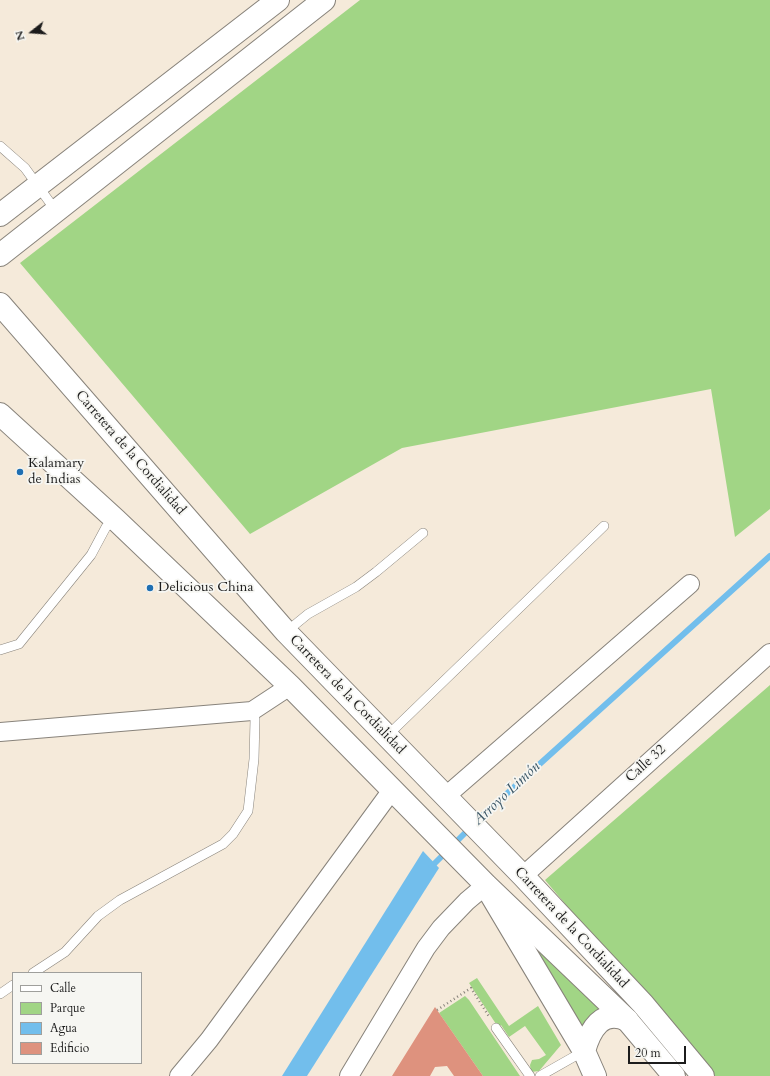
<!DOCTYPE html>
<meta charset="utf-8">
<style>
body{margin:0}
#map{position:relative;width:770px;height:1076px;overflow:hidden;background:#f5eada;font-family:Cardo,serif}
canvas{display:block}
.legend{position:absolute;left:12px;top:972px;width:130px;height:92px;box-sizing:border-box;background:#f6f6f2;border:1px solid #9f9f9c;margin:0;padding:5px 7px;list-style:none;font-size:12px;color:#1c1c1c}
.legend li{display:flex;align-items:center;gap:8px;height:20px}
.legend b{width:20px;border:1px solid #9f9f9c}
.north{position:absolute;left:12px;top:12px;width:40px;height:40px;-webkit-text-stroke:3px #f6f6f2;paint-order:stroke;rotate:253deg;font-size:11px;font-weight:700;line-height:16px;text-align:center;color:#1c1c1c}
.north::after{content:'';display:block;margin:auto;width:14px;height:18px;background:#1c1c1c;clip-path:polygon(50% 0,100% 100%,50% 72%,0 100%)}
.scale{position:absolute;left:628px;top:1046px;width:58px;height:18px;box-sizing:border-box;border:2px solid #1c1c1c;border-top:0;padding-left:5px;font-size:12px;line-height:14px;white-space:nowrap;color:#1c1c1c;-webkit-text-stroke:3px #f6f6f2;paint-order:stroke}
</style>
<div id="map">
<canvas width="770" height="1076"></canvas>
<ul class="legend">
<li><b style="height:5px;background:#fff"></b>Calle</li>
<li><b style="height:11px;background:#a1d585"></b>Parque</li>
<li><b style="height:11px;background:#72beec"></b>Agua</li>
<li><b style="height:11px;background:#de927e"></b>Edificio</li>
</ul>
<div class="north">N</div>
<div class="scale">20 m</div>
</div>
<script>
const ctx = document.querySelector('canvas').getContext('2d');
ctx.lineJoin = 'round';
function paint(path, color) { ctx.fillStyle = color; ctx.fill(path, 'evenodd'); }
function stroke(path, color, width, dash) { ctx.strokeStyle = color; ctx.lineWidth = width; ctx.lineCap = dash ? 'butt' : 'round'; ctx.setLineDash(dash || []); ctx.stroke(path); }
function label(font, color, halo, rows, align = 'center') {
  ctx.font = font + ' Cardo,serif'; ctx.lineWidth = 3.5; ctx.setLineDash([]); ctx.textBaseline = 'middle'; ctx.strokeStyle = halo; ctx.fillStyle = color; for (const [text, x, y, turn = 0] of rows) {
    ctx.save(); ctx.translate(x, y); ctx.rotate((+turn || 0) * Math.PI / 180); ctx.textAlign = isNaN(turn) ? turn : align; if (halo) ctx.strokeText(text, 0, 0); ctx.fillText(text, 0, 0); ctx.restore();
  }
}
const green = new Path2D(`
 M 360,0 L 770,0 L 770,509 L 735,537 L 711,389 L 402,448 L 250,534 L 20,263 Z
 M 770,685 L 770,1076 L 710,1076 L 545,880 Z
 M 498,903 L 610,1014 L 596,1012 L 587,1020 L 583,1030 Z
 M 477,978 L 509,1026 L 538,1006 L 561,1045 L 539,1071 L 531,1072 L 530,1065 L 532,1060 L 539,1059 L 546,1055 L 525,1026 L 509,1037 L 501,1025 L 498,1027 L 469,983 Z
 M 465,996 L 469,1000 L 520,1076 L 483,1076 L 439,1013 Z`);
const water = new Path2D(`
 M 423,851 L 439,868 L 307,1076 L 282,1076 Z`);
const stream = new Path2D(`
 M 432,866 L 481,817 L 770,556`);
const building = new Path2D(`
 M 435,1007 L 437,1010 L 483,1076 L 454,1076 L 447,1066 L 435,1067 L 430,1076 L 392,1076 Z`);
const path = new Path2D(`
 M 437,1010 L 471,988 L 490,1018`);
const service = new Path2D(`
 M 0,146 L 25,168 L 56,211
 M 286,632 L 308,614 L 356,587 L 376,572 L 423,533
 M 0,650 L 19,644 L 91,555 L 106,527 L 116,520
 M 387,736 L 604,526
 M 33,973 L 65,952 L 98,916 L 120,900 L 223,844 L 233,834 L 248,811 L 254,759 L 255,719 L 252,711
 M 0,994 L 13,985
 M 496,1028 L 530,1076
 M 540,1076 L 584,1051`);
const minor = new Path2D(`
 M 0,732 L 252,711 L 290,686
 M 446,796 L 690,584
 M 523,876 L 770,653
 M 179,1076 L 209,1040 L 392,790
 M 349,1076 L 426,948 L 441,928 L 467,901 L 486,885`);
const tertiary = new Path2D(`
 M 0,215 L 278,0
 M 0,255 L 324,0
 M 490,893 L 584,1051 L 595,1076
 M 584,1051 C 590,1030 602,1008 627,1020`);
const trunk = new Path2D(`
 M 0,304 L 286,632 L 523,876 L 643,1004 L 703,1076
 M 0,414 L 116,520 L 290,686 L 486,885 L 627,1020 L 674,1076`);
const markers = [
 [20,472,4,"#1f6fb2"],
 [150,588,4,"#1f6fb2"]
];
const streetNames = [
 ["Carretera de la Cordialidad",130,453,49],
 ["Carretera de la Cordialidad",347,695,46],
 ["Calle 32",646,764,-42],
 ["Carretera de la Cordialidad",571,928,47]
];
const poiNames = [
 ["Kalamary",28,464],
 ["de Indias",28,480],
 ["Delicious China",158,588]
];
const waterNames = [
 ["Arroyo Limón",507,794,-43]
];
paint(green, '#a1d585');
paint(water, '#72beec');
stroke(stream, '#72beec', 6);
paint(building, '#de927e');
stroke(service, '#88837b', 10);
stroke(minor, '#88837b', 20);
stroke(tertiary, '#88837b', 24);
stroke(trunk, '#88837b', 24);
stroke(path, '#88837b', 2.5, [1, 3]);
stroke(service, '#fff', 9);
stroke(minor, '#fff', 18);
stroke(tertiary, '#fff', 22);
stroke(trunk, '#fff', 22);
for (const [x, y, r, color] of markers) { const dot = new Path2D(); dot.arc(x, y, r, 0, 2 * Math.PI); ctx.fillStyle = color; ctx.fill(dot); stroke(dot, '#f6f6f2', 1.5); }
label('14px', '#1c1c1c', '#f6f6f2', streetNames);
label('14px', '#1c1c1c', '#f6f6f2', poiNames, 'left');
label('italic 15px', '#3a5565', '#f6f6f2', waterNames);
</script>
